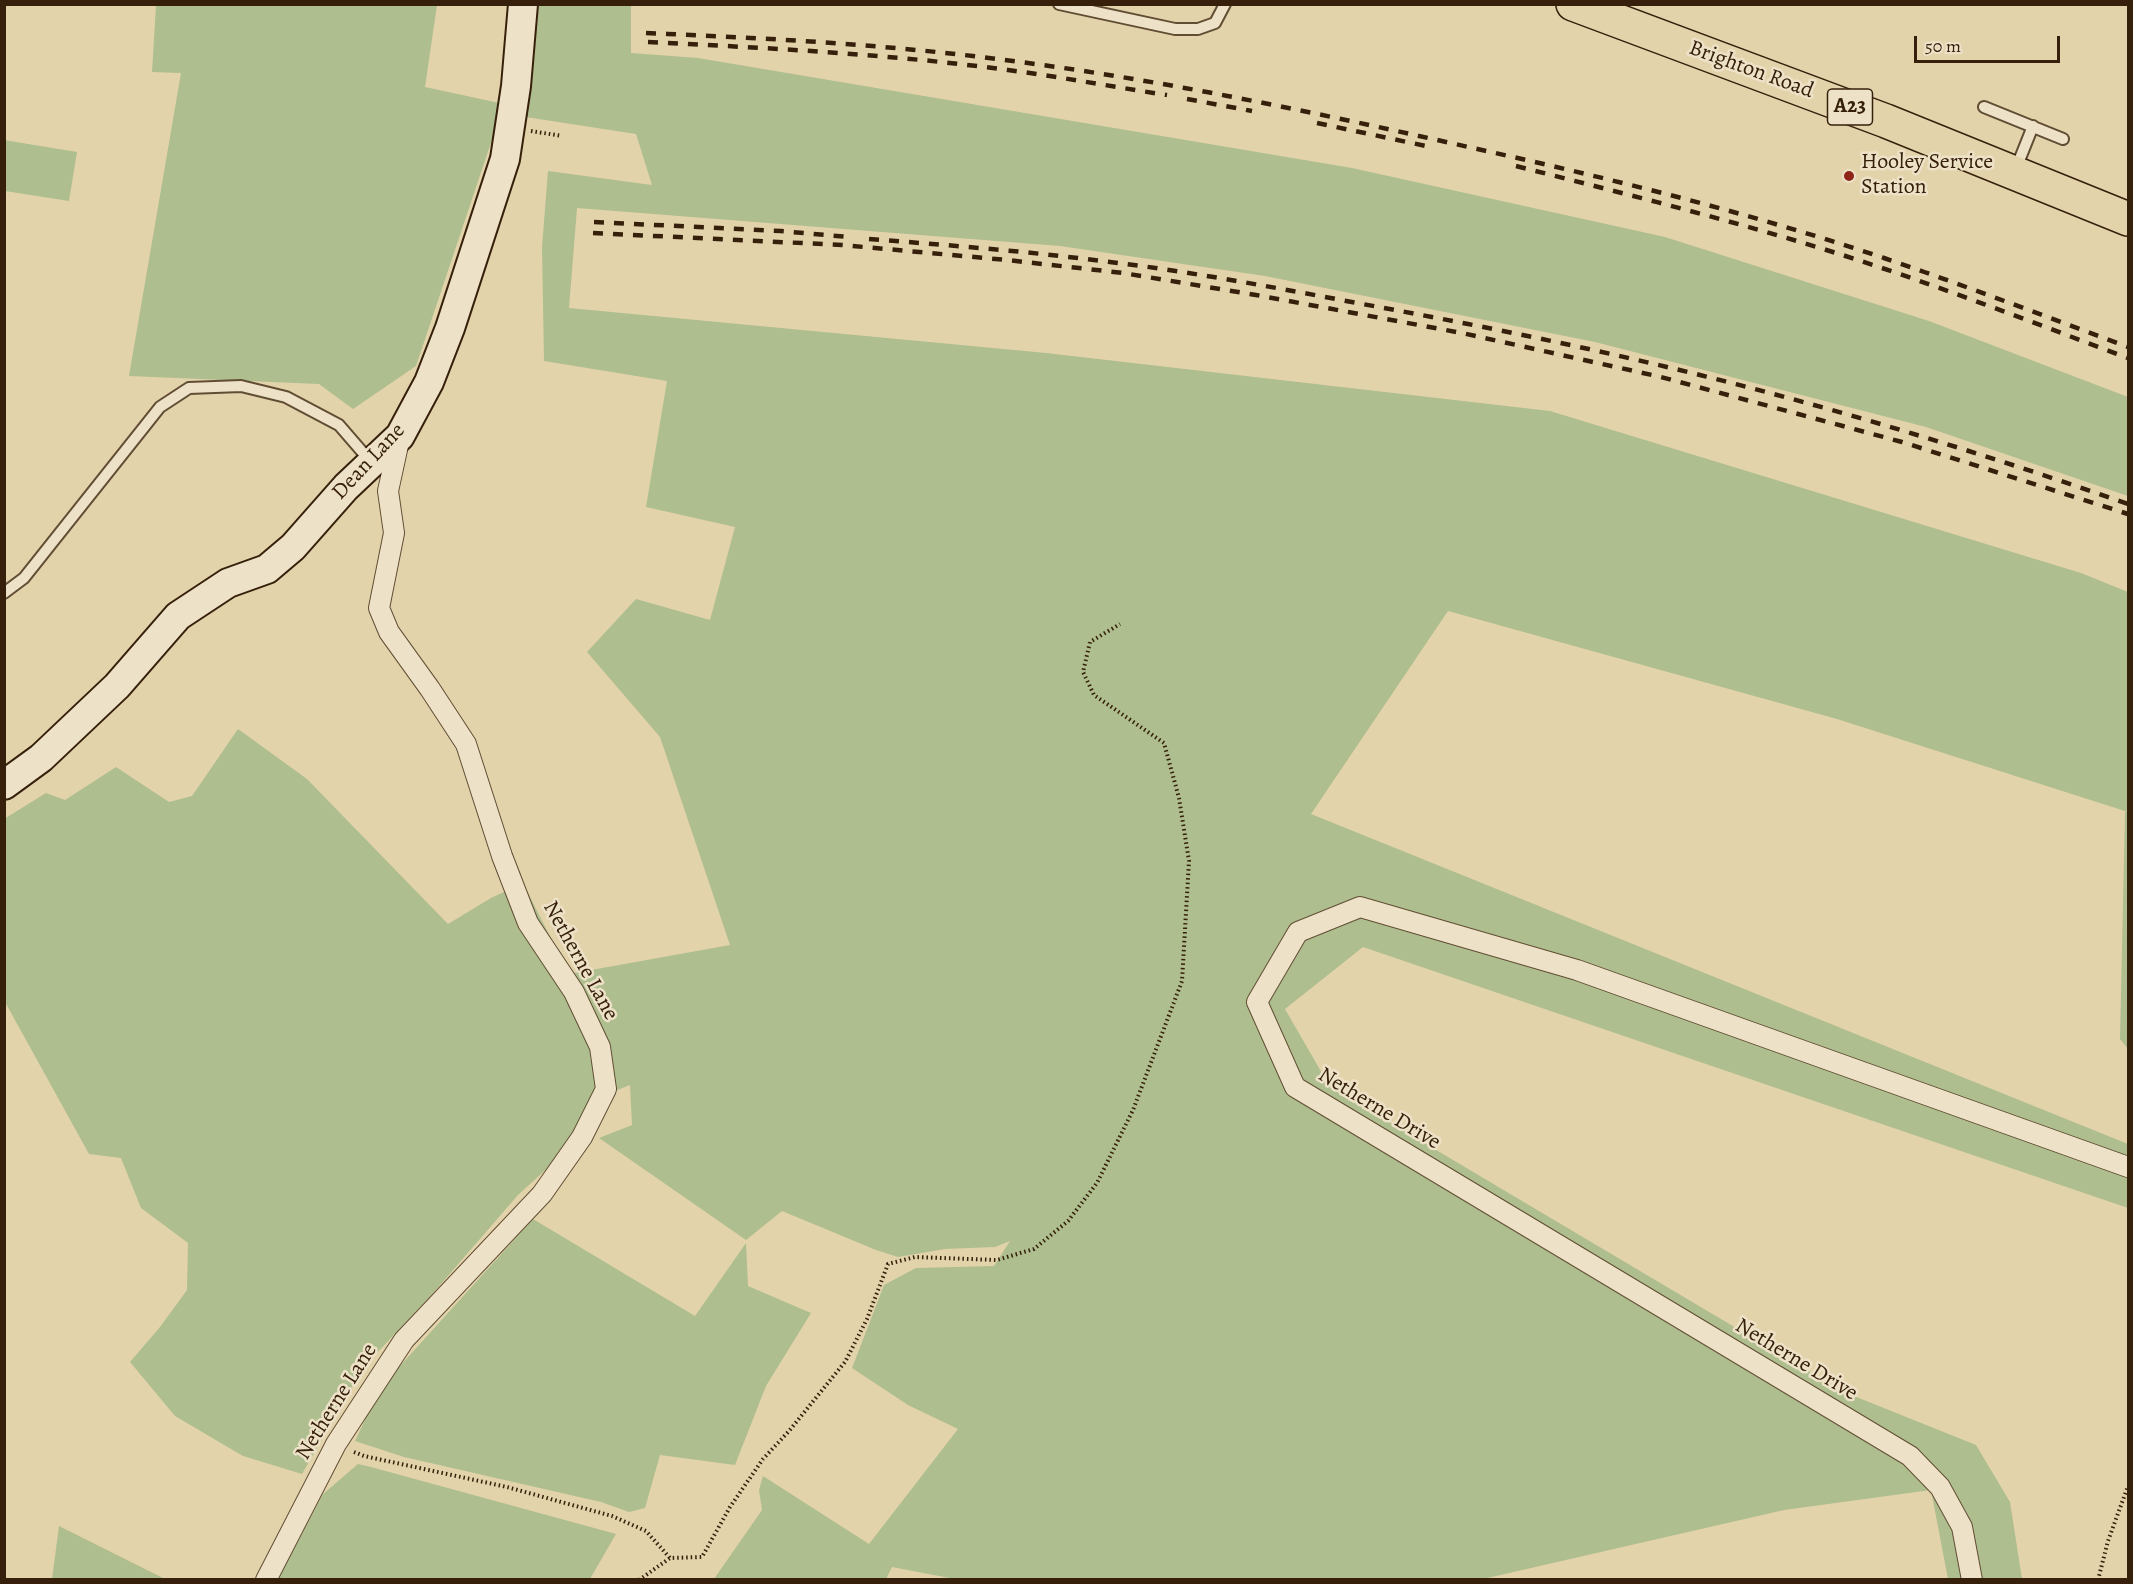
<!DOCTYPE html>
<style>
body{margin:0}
#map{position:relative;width:2133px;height:1584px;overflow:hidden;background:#e3d3ab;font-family:Alegreya,serif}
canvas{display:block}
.frame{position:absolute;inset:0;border:6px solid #36200b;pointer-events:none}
.scale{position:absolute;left:1914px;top:36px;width:146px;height:27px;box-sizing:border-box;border:3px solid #36200b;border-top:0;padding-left:8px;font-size:18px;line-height:21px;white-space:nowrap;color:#36200b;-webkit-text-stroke:4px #ede2c8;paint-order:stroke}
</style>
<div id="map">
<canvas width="2133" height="1584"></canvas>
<div class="frame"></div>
<div class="scale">50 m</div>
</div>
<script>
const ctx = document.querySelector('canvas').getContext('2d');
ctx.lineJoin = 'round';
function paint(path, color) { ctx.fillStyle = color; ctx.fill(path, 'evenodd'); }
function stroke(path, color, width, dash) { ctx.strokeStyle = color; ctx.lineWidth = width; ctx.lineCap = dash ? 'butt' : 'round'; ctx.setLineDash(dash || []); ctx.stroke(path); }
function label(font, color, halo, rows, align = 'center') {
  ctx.font = font + ' Alegreya,serif'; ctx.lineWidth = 5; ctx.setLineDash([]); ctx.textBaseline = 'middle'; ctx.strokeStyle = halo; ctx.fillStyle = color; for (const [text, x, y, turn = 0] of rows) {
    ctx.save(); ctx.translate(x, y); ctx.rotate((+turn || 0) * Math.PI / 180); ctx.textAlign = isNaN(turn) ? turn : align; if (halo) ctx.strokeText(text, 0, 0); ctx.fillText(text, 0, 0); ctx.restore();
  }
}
const green = new Path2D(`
 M 156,5 L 437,5 L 425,87 L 504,104 L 416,366 L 353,409 L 319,384 L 129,376 L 181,73 L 152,72 Z
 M 532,5 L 631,5 L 631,53 L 698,58 L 1352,168 L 1665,237 L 1929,321 L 2128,397 L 2128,496 L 1926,427 L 1595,342 L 1265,276 L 1060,246 L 577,208 L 569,308 L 1046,353 L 1550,411 L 2081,573 L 2128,592 L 2128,810 L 2126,811 L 2128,813 L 2128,1049 L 2120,1039 L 2125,811 L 1837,719 L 1448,611 L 1311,814 L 2128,1144 L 2128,1208 L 1363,947 L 1285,1009 L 1330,1087 L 1844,1392 L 1976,1445 L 2010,1502 L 2022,1579 L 1948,1579 L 1931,1490 L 1784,1510 L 1483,1579 L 960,1580 L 892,1567 L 886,1579 L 714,1579 L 762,1510 L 759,1490 L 763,1476 L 869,1544 L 958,1429 L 908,1405 L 852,1368 L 884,1285 L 916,1268 L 994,1266 L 1010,1241 L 995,1247 L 945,1249 L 898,1257 L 876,1250 L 782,1211 L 746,1240 L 599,1138 L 632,1125 L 630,1085 L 600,1097 L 576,1142 L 518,1195 L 434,1292 L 362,1369 L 302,1474 L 243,1456 L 175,1416 L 130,1362 L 160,1327 L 187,1290 L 188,1243 L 141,1208 L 121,1158 L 89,1154 L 5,1002 L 4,819 L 46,793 L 65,800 L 116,767 L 169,802 L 192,796 L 238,729 L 307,779 L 448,924 L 491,898 L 523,883 L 569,974 L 730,945 L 660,737 L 587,652 L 636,599 L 710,620 L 735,527 L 646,507 L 667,381 L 544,361 L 542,247 L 548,171 L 652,185 L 636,134 L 519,116 Z
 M 4,140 L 77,152 L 69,201 L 5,191 Z
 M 533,1219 L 695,1316 L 746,1243 L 748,1286 L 811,1313 L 766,1386 L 735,1465 L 660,1455 L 645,1508 L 629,1512 L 601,1502 L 404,1457 L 355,1441 L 380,1388 Z
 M 358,1464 L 371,1467 L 616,1534 L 590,1579 L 278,1579 L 323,1494 Z
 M 59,1526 L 165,1579 L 52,1579 Z`);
const path = new Path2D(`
 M 531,131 L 562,136
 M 354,1452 L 364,1456 L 507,1487 L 612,1516 L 646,1531 L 670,1558 L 702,1557 L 730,1507 L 763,1459 L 789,1431 L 845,1362 L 867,1319 L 888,1264 L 915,1257 L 997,1260 L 1034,1249 L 1068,1221 L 1097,1183 L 1133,1110 L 1182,981 L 1189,861 L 1179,798 L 1164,743 L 1094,695 L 1083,672 L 1090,642 L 1120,624
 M 639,1580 L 670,1558
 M 2098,1580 L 2108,1541 L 2128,1486`);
const lane = new Path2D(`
 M 1059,4 L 1175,29 L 1198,29 L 1215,23 L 1225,4
 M 1984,107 L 2063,139
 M 2015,171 L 2033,126
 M 4,593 L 24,578 L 160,407 L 189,388 L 241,386 L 286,397 L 339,425 L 371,462`);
const street = new Path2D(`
 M 266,1580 L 336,1444 L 404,1340 L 542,1194 L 582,1137 L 606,1089 L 600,1047 L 574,992 L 528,923 L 502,856 L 466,744 L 430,689 L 389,632 L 379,608 L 394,533 L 388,491 L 400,436
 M 1972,1580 L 1962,1527 L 1940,1487 L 1910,1456 L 1295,1087 L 1257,1002 L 1298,932 L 1360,907 L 1577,970 L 2128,1167`);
const secondary = new Path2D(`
 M 4,785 L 41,758 L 117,686 L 178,616 L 228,583 L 267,569 L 293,547 L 346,487 L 400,436 L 429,382 L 450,328 L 505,159 L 516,86 L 523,4`);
const highway = new Path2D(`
 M 1573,4 L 1886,121 L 2128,219`);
const rail = new Path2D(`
 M 646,33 C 763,38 880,44 997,59 C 1151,78 1304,110 1455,144 C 1600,176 1744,211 1884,258 C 1966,286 2047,317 2128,347
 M 648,42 C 768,48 889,54 1008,70 C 1061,77 1114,87 1167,95
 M 1187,99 L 1252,111
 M 1317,123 L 1426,146
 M 1516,166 C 1618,192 1719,217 1820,248 C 1924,280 2026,320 2128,358
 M 594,222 L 781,231 L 848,237
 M 593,233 L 842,245 L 1007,260 L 1123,273 L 1256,295 L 1462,333 L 1661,377 L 1902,442 L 2128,514
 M 869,239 C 947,245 1024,251 1102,261 C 1187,271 1272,287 1357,303 C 1472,324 1587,347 1700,375 C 1845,411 1988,455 2128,504`);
const markers = [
 [1849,176,6,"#8f2418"]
];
const shields = [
 [1850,107,45]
];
const shieldNames = [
 ["A23",1850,107]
];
const streetNames = [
 ["Brighton Road",1751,70,20],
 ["Dean Lane",369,462,-47],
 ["Netherne Lane",580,961,61],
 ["Netherne Drive",1379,1109,31],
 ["Netherne Drive",1796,1360,31],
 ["Netherne Lane",337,1402,-58]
];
const poiNames = [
 ["Hooley Service",1861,163],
 ["Station",1861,188]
];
paint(green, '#aebe8e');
stroke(lane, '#614d33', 14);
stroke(street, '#614d33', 22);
stroke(secondary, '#36200b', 32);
stroke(highway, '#36200b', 36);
stroke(path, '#36200b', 4, [1.5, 3]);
stroke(lane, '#ede2c8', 10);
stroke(street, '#ede2c8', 20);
stroke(secondary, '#ede2c8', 28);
stroke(highway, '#e3d3ab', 33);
stroke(rail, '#36200b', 4.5, [10, 10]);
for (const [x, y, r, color] of markers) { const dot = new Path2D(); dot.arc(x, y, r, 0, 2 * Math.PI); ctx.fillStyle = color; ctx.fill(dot); stroke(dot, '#ede2c8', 2); }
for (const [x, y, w] of shields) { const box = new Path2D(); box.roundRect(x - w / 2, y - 18, w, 36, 4.5); ctx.fillStyle = '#ede2c8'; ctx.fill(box); stroke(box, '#36200b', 1.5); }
label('bold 21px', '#36200b', null, shieldNames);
label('22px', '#36200b', '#ede2c8', streetNames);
label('22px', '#36200b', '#ede2c8', poiNames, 'left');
</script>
